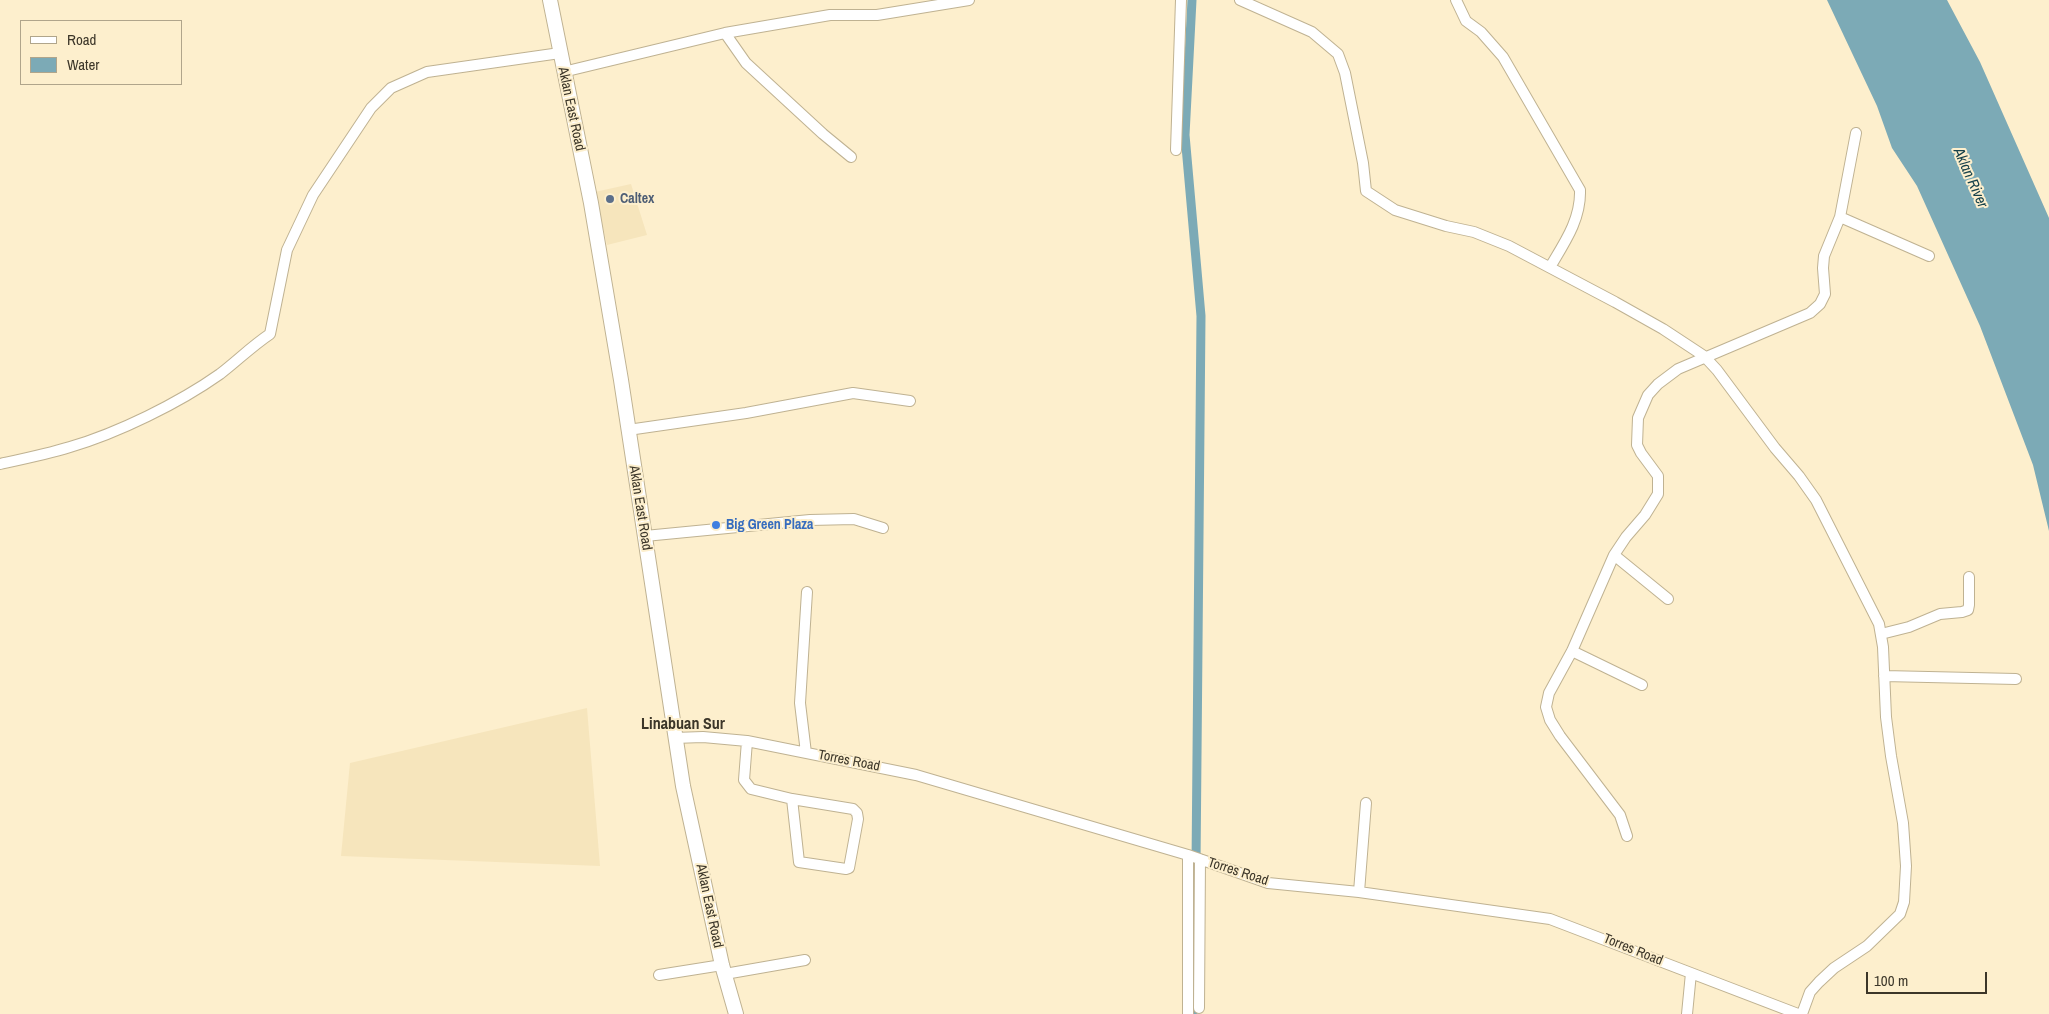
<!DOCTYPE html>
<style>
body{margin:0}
#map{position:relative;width:2049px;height:1014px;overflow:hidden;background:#fdefcd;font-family:"Archivo Narrow",sans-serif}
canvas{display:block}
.legend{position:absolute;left:20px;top:20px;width:162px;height:65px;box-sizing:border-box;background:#fdefcd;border:1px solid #b0a58b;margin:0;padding:6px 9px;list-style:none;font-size:15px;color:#3c3629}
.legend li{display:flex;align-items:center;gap:10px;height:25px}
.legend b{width:25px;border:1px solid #b0a58b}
.scale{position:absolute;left:1866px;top:972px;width:121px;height:22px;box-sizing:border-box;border:2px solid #3c3629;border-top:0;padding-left:6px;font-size:15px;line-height:18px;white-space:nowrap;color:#3c3629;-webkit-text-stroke:4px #fdefcd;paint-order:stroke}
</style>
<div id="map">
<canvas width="2049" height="1014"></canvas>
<ul class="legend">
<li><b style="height:6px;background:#fff"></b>Road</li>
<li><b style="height:14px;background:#7caab6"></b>Water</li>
</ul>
<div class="scale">100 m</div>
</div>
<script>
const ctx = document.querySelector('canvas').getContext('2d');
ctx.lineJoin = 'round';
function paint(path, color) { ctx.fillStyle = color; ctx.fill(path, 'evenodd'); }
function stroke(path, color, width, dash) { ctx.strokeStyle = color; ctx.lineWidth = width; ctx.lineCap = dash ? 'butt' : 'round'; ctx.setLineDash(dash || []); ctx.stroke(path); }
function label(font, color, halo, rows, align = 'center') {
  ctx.font = font + ' "Archivo Narrow",sans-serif'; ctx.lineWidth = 4; ctx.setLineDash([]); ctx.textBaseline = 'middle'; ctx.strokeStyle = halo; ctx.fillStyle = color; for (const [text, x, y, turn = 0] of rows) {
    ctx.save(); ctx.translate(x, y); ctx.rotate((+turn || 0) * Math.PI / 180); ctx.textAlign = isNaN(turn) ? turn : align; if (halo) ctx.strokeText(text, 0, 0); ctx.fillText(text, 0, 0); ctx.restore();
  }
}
const built = new Path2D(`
 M 631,184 L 647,235 L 607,245 L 595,192 Z
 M 587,708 L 600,866 L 341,856 L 350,763 Z`);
const water = new Path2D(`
 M 1827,0 L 1947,0 L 1980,62 L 2049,218 L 2049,531 L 2033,465 L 1980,326 L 1917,186 L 1892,148 L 1877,106 Z`);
const canal = new Path2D(`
 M 1192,0 L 1185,135 L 1201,316 L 1196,864
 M 1193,1014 L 1195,927`);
const minor = new Path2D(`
 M 1240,0 L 1312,32 L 1338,54 L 1345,73 L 1363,163 L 1366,191 L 1395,210 L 1446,226 L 1474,232 L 1509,246 L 1615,302 L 1663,329 L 1704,356 L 1717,370 L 1775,448 L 1799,476 L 1816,500 L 1879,624 L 1883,647 L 1886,717 L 1891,756 L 1903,823 L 1906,866 L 1904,902 L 1900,914 L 1867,946 L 1834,968 L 1819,982 L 1810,992 L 1802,1014
 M 1456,0 L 1466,21 L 1481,32 L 1503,57 L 1580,190 C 1581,219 1565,242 1550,267
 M 725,33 L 746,63 L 823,134 L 851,157
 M 563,72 L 725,33 L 830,15 L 877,15 L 969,0
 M 1176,150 L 1181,0
 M 1840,217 L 1929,256
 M 628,430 L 746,413 L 853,393 L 910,401
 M 0,464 C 23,459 47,454 70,447 C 118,433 179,403 220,374 C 237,361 252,346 270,334 L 287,250 L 313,195 L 371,108 L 391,88 L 427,72 L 560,53
 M 645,536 L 810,520 L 854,519 L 883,528
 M 1614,555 L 1668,599
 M 1881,634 L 1909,627 L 1940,614 L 1962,612 L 1968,610 L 1969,605 L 1969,577
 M 1572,651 L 1642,685
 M 1884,676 L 2016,679
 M 674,738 L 703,737 L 747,741 L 916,775 L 1188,855 L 1268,883 L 1359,892 L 1550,919 L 1798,1014
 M 747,741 L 744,780 L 751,789 L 792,799 L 853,809 L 857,813 L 858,819 L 849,868 L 846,869 L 799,862 L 792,799
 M 806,753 L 800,703 L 807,592
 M 1627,836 L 1620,815 L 1560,736 L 1550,720 L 1546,707 L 1549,693 L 1572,651 L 1614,555 L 1626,537 L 1645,515 L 1658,494 L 1658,476 L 1641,453 L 1637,445 L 1638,418 L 1648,395 L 1658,384 L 1678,369 L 1810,313 L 1820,304 L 1825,294 L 1823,268 L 1824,256 L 1840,217 L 1856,133
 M 1359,892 L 1366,803
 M 725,974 L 805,960
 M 659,975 L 722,965
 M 1199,1008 L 1200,859
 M 1188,1014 L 1188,855
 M 1687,1014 L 1691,973`);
const major = new Path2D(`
 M 550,0 L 591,203 L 621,380 L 683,786 L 722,965 L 736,1014`);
const markers = [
 [610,199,5,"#5c6f8a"],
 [716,525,5,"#3f7fe0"]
];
const streetNames = [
 ["Aklan East Road",571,109,78],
 ["Aklan East Road",640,508,81],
 ["Torres Road",849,761,11],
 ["Torres Road",1238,872,18],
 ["Aklan East Road",709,906,78],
 ["Torres Road",1633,950,22]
];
const serviceNames = [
 ["Caltex",620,199]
];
const shopNames = [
 ["Big Green Plaza",726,525]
];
const waterNames = [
 ["Aklan River",1970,178,66]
];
const quarterNames = [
 ["Linabuan Sur",683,725]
];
paint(built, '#f6e5bc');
paint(water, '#7caab6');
stroke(canal, '#7caab6', 9);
stroke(minor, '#bfb292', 12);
stroke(major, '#bfb292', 16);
stroke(minor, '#fff', 10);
stroke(major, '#fff', 14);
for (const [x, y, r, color] of markers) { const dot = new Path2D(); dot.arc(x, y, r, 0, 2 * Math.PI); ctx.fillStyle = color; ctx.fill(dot); stroke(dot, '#fdefcd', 2); }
label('14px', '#3c3629', '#fdefcd', streetNames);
label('bold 14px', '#4e5e75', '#fdefcd', serviceNames, 'left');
label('bold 14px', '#366cbe', '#fdefcd', shopNames, 'left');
label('italic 15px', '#17424b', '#fdefcd', waterNames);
label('bold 16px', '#3c3629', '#fdefcd', quarterNames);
</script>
